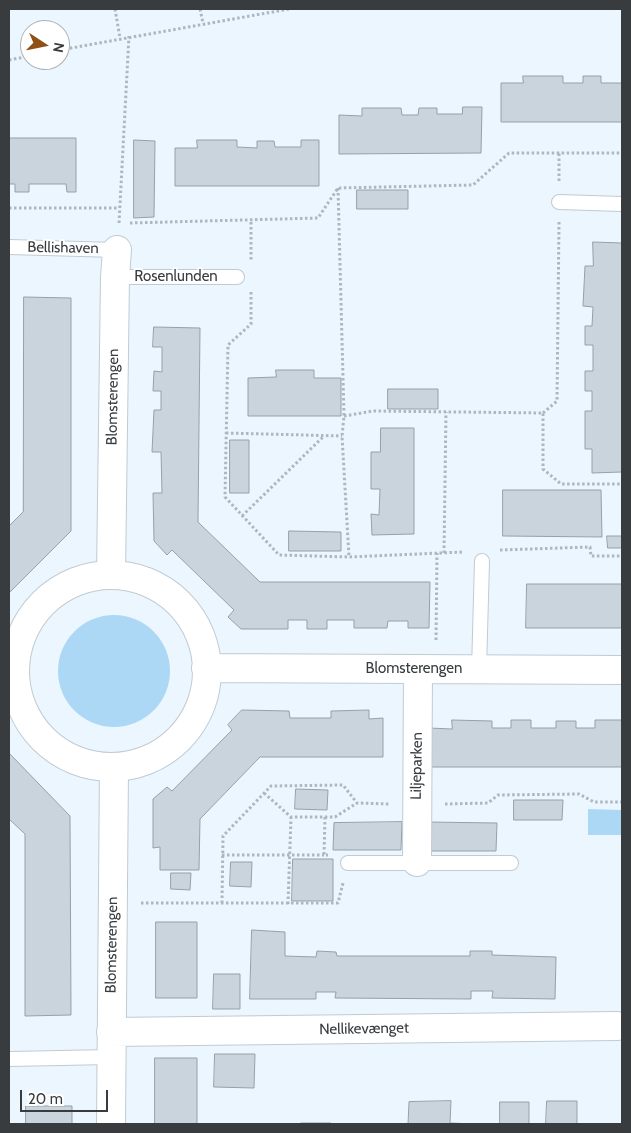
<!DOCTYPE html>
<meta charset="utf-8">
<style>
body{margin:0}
#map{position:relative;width:631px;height:1133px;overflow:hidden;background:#ebf6fe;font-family:Cabin,sans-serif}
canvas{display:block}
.frame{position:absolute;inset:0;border:10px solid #383c3f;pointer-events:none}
.north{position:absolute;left:20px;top:20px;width:50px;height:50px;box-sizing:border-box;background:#fff;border:1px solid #afb1b2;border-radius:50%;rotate:101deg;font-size:14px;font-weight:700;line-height:20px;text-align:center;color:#383c3f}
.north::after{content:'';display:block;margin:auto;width:18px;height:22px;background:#8f5016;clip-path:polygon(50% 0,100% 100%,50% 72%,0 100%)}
.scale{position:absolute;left:20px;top:1090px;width:88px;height:22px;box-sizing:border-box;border:2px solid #383c3f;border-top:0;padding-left:6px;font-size:15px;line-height:18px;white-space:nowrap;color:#383c3f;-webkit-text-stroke:4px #fff;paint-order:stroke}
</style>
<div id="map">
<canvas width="631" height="1133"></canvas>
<div class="frame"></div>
<div class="north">N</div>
<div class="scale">20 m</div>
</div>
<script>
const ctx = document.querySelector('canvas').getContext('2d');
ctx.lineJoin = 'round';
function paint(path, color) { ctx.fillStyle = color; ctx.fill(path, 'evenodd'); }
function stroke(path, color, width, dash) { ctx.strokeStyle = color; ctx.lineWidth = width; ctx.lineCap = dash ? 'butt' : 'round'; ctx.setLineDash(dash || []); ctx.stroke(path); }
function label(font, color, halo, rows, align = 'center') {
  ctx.font = font + ' Cabin,sans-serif'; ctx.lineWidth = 4; ctx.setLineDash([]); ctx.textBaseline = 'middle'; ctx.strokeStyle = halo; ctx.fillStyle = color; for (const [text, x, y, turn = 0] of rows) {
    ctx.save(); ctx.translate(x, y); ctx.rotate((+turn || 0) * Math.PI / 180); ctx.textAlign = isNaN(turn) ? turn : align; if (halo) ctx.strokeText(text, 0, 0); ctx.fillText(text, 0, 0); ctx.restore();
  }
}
const green = new Path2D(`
 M58 671a56 56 0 1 1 112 0a56 56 0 1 1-112 0Z
 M 588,809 L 622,810 L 622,835 L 588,835 Z`);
const building = new Path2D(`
 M 523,76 L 563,76 L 563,83 L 583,83 L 583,76 L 601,76 L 601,83 L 622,83 L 622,122 L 501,122 L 501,83 L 523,83 Z
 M 463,107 L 482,107 L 481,153 L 339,154 L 339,115 L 362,116 L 362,108 L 401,108 L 402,115 L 418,115 L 419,108 L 437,108 L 437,114 L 462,114 Z
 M 9,138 L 76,138 L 76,192 L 67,192 L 66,184 L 29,184 L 29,192 L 15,192 L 15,184 L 9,184 Z
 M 134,140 L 155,141 L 154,217 L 134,218 Z
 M 197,140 L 237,140 L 237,147 L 257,148 L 257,141 L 274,141 L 275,147 L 301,147 L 301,140 L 319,140 L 319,186 L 175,186 L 175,148 L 197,148 Z
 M 357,190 L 408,190 L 408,209 L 357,209 Z
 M 593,242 L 622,243 L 622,472 L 592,473 L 592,449 L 585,449 L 585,411 L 592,411 L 592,391 L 585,391 L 585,371 L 593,371 L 593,345 L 585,345 L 585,326 L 592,326 L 593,307 L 583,306 L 585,266 L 593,266 Z
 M 24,297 L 71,298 L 71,531 L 9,593 L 9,526 L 23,512 Z
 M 154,327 L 200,328 L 198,522 L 260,582 L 430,582 L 429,628 L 408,628 L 408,621 L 388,621 L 387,628 L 354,628 L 354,620 L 327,620 L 327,629 L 307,629 L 307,620 L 288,620 L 288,629 L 241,629 L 228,617 L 234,610 L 172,550 L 167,555 L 154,541 L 153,493 L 162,493 L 161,452 L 152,452 L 154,410 L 161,410 L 161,391 L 153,391 L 154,371 L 162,372 L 162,347 L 153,347 Z
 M 276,370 L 314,370 L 314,378 L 341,378 L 341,416 L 248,416 L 248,378 L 276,377 Z
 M 388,389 L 438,389 L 438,409 L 388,409 Z
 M 381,428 L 414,428 L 414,534 L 372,535 L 371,514 L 379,515 L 380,489 L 371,489 L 371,452 L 380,452 Z
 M 230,440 L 249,440 L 249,493 L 230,493 Z
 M 503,490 L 601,490 L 602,537 L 503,536 Z
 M 289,531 L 341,532 L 341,551 L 289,551 Z
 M 607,536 L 622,536 L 622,548 L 608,548 Z
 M 527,584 L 622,584 L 622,628 L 526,628 Z
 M 242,710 L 289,711 L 290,718 L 331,718 L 331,711 L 369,710 L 369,719 L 383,718 L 383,757 L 260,757 L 200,819 L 199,870 L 160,870 L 160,847 L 153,848 L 153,799 L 167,787 L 172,791 L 232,730 L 228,725 Z
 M 452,720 L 492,721 L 492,728 L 511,728 L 511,720 L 531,720 L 531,728 L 556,728 L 556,721 L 576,721 L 576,728 L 595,728 L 595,720 L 622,720 L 622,767 L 429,767 L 429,728 L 452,729 Z
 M 9,753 L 70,816 L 71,1015 L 25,1016 L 25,834 L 9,819 Z
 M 296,789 L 328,790 L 327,810 L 295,809 Z
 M 514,800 L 563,800 L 562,820 L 514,820 Z
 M 402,822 L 401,850 L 333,850 L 334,823 Z
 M 427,822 L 497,823 L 496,851 L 426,851 Z
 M 293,859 L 333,859 L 333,901 L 292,901 Z
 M 231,862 L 252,862 L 251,887 L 230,886 Z
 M 171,873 L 191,873 L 190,890 L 171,889 Z
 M 156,922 L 197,922 L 197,998 L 156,998 Z
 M 252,930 L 285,932 L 285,956 L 316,957 L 317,951 L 336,952 L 337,956 L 470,956 L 470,951 L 492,951 L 492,955 L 556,957 L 555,999 L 492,998 L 493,991 L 471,991 L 471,999 L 335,998 L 336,992 L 316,992 L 316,999 L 250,999 Z
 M 214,974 L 240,974 L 240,1009 L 213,1009 Z
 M 215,1054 L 255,1054 L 254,1088 L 214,1087 Z
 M 155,1058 L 197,1058 L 197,1124 L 155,1124 Z
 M 451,1101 L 450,1123 L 474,1124 L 408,1124 L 409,1102 Z
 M 547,1101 L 577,1101 L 577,1124 L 546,1124 Z
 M 500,1102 L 529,1102 L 529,1124 L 500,1124 Z
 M 26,1106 L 72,1106 L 72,1124 L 26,1124 Z
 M 301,1123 L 331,1123 L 331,1124 L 301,1124 Z`);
const path = new Path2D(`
 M 115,9 L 120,38
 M 200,9 L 203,23
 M 60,50 L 289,9
 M 9,60 L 30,56
 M 559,181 L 559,153
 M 338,188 L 344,416 L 342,436 L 349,557
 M 9,208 L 118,208
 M 251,222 L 251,261
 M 119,223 L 129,36
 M 130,223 L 318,218 L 338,188 L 473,185 L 509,153 L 622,153
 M 251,292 L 251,324 L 228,345 L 225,497 L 279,555 L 349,557 L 463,552
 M 543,413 L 557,401 L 559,222
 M 344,416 L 373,411 L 543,413 L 543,469 L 561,484 L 622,484
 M 226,433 L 342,436
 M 242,516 L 323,437
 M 500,550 L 590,547 L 591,556 L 622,556
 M 444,553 L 446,412
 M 436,640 L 437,553
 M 264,793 L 291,817 L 335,817 L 357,803
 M 445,804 L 488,803 L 498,795 L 579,794 L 594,802 L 622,802
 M 325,817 L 324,855 L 328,855
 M 222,855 L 324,855
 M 141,903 L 338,903 L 343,883
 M 222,903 L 223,836 L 271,786 L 343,785 L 357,803 L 389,804
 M 288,904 L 291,817`);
const service = new Path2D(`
 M 559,202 L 622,204
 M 9,247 L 117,250
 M 115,277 L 237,277
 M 479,670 L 482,561
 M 348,863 L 511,863
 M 9,1059 L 111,1057`);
const minor = new Path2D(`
 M 111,575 L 115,277 L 117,250
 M15 671a96 96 0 1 1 192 0a96 96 0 1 1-192 0Z
 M 206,668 L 622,670
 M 417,862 L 418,669
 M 111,1032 L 617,1026
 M 111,1124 L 114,767`);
const streetNames = [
 ["Bellishaven",63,248,1],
 ["Rosenlunden",176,277],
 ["Blomsterengen",113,397,-89],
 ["Blomsterengen",414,669],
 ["Liljeparken",417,766,-89],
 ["Blomsterengen",112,945,-89],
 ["Nellikevænget",364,1029,-1]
];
paint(green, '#add8f5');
paint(building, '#cad4dc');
stroke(building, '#96a0a7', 1);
stroke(service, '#c0cbd2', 16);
stroke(minor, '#c0cbd2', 30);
stroke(path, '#afb7be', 3, [2.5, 2.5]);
stroke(service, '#fff', 14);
stroke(minor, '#fff', 28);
label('15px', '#383c3f', '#fff', streetNames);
</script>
